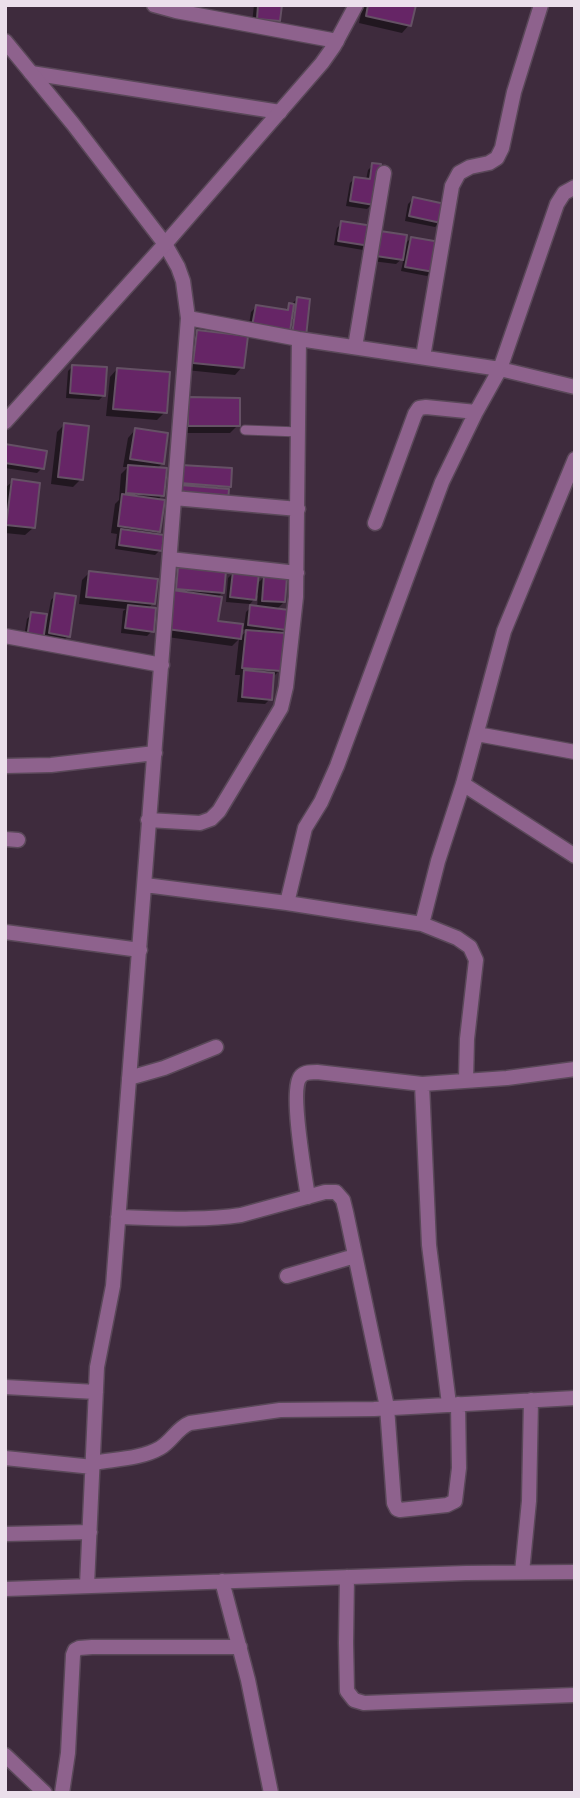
<!DOCTYPE html>
<style>
body{margin:0}
#map{position:relative;width:580px;height:1798px;overflow:hidden;background:#3e2b3d;font-family:"Space Grotesk",sans-serif}
canvas{display:block}
.frame{position:absolute;inset:0;border:7px solid #ebdfeb;pointer-events:none}
</style>
<div id="map">
<canvas width="580" height="1798"></canvas>
<div class="frame"></div>
</div>
<script>
const ctx = document.querySelector('canvas').getContext('2d');
ctx.lineJoin = 'round';
function paint(path, color) { ctx.fillStyle = color; ctx.fill(path, 'evenodd'); }
function stroke(path, color, width, dash) { ctx.strokeStyle = color; ctx.lineWidth = width; ctx.lineCap = dash ? 'butt' : 'round'; ctx.setLineDash(dash || []); ctx.stroke(path); }
const shadow = new Path2D(`
 M 254,5 L 280,5 L 279,20 L 274,25 L 252,23 Z
 M 363,5 L 411,5 L 409,25 L 402,33 L 359,23 Z
 M 373,165 L 372,204 L 367,209 L 346,206 L 350,183 L 355,178 L 366,180 L 368,170 Z
 M 413,199 L 440,222 L 435,227 L 405,221 L 408,204 Z
 M 342,223 L 368,245 L 363,250 L 334,245 L 337,228 Z
 M 381,233 L 403,246 L 411,238 L 432,271 L 427,276 L 401,271 L 404,257 L 396,264 L 372,261 Z
 M 297,299 L 304,336 L 248,331 L 251,312 L 256,307 L 285,310 Z
 M 197,332 L 242,367 L 235,375 L 186,370 L 190,340 Z
 M 73,366 L 104,395 L 99,400 L 66,398 L 68,371 Z
 M 117,369 L 165,412 L 157,420 L 106,416 L 110,377 Z
 M 189,399 L 238,425 L 230,433 L 181,433 Z
 M 64,425 L 81,479 L 73,487 L 51,484 L 57,432 Z
 M 135,430 L 162,464 L 156,469 L 162,495 L 157,501 L 158,531 L 154,536 L 160,550 L 155,555 L 115,549 L 117,534 L 111,533 L 115,504 L 119,500 L 121,474 L 128,467 L 123,467 L 128,438 Z
 M 5,446 L 42,468 L 37,473 L 5,468 Z
 M 177,472 L 230,486 L 227,489 L 175,502 Z
 M 13,481 L 33,528 L 25,535 L 5,533 L 5,488 Z
 M 179,569 L 222,593 L 217,598 L 216,622 L 244,626 L 246,612 L 251,607 L 257,608 L 258,595 L 250,604 L 226,602 L 228,578 L 233,573 L 256,585 L 264,577 L 284,602 L 276,610 L 285,629 L 280,634 L 280,670 L 272,678 L 270,699 L 265,704 L 237,702 L 240,675 L 235,675 L 239,639 L 232,646 L 160,636 L 171,577 ZM 240,629 L 248,630 L 239,638 Z
 M 89,573 L 153,603 L 148,609 L 152,631 L 147,636 L 121,633 L 123,611 L 126,609 L 79,604 L 82,580 Z
 M 56,595 L 68,636 L 63,641 L 23,643 L 27,619 L 32,614 L 48,616 L 51,600 Z`);
const building = new Path2D(`
 M 258,5 L 282,5 L 280,21 L 257,19 Z
 M 368,5 L 416,5 L 411,26 L 366,16 Z
 M 372,163 L 381,164 L 374,205 L 350,201 L 354,177 L 370,179 Z
 M 413,197 L 445,204 L 441,223 L 409,216 Z
 M 341,221 L 373,226 L 370,246 L 338,241 Z
 M 380,231 L 407,235 L 403,260 L 376,256 Z
 M 411,237 L 440,242 L 434,272 L 405,267 Z
 M 297,297 L 310,299 L 306,337 L 292,335 Z
 M 289,303 L 294,304 L 290,332 L 252,326 L 256,305 L 288,310 Z
 M 197,330 L 248,336 L 244,368 L 193,363 Z
 M 72,365 L 107,367 L 105,396 L 70,393 Z
 M 117,368 L 170,372 L 167,413 L 113,409 Z
 M 188,397 L 240,398 L 240,426 L 188,426 Z
 M 64,423 L 89,426 L 83,480 L 58,477 Z
 M 135,428 L 168,433 L 164,464 L 130,459 Z
 M 5,444 L 47,451 L 44,469 L 5,463 Z
 M 128,465 L 167,468 L 164,496 L 126,493 Z
 M 181,465 L 232,468 L 231,487 L 180,483 Z
 M 12,479 L 40,483 L 35,528 L 6,525 Z
 M 180,485 L 229,489 L 228,501 L 180,497 Z
 M 122,494 L 165,500 L 160,532 L 118,526 Z
 M 121,529 L 164,535 L 162,551 L 119,545 Z
 M 178,567 L 226,571 L 224,593 L 176,589 Z
 M 89,571 L 158,579 L 155,604 L 86,597 Z
 M 233,571 L 259,573 L 256,600 L 230,597 Z
 M 264,575 L 287,577 L 285,602 L 262,601 Z
 M 172,590 L 222,597 L 218,621 L 243,624 L 241,639 L 167,629 Z
 M 55,593 L 76,596 L 70,637 L 49,633 Z
 M 128,605 L 156,608 L 154,632 L 125,628 Z
 M 250,605 L 289,610 L 286,630 L 248,625 Z
 M 31,612 L 47,614 L 43,641 L 27,638 Z
 M 246,630 L 285,633 L 281,671 L 242,668 Z
 M 244,670 L 274,673 L 272,700 L 242,697 Z`);
const service = new Path2D(`
 M 245,430 L 299,432`);
const minor = new Path2D(`
 M 154,5 L 176,11 L 337,41
 M 31,73 L 280,112
 M 188,318 L 299,339 L 500,369 L 575,387
 M 355,347 L 384,173
 M 423,357 L 452,186 L 459,173 L 470,167 L 489,163 L 497,158 L 502,148 L 514,92 L 541,5
 M 174,498 L 298,509
 M 375,523 L 415,414 L 419,408 L 426,407 L 476,412
 M 170,559 L 297,573
 M 5,636 L 162,665
 M 477,734 L 575,752
 M 5,766 L 51,765 L 155,753
 M 463,784 L 575,856
 M 148,820 L 200,823 L 211,819 L 219,811 L 281,708 L 286,687 L 296,597 L 299,339
 M 5,839 L 18,840
 M 145,885 L 287,903 L 422,924 L 457,938 L 470,947 L 476,960 L 467,1039 L 466,1080
 M 287,903 L 305,828 L 321,802 L 337,766 L 442,482 L 476,412 L 500,369 L 557,204 L 564,193 L 575,187
 M 422,924 L 438,861 L 463,784 L 504,631 L 575,459
 M 5,932 L 140,950
 M 129,1078 L 164,1068 L 216,1047
 M 422,1084 L 429,1245 L 449,1404
 M 308,1197 C 305,1177 289,1087 301,1076 C 305,1072 311,1072 317,1072 L 422,1084 L 507,1078 L 575,1069
 M 118,1217 C 159,1218 201,1221 241,1215 L 325,1192 L 336,1192 L 343,1200 L 346,1212 L 387,1407 L 394,1503 L 397,1509 L 400,1510 L 447,1505 L 455,1501 L 459,1468 L 458,1404
 M 287,1276 L 355,1256
 M 5,1387 L 96,1392
 M 5,1458 L 93,1467
 M 93,1463 C 114,1459 141,1459 160,1448 C 172,1441 177,1428 190,1423 L 280,1410 L 374,1409 L 575,1398
 M 5,1534 L 90,1532
 M 522,1572 L 529,1501 L 531,1400
 M 347,1577 L 346,1643 L 347,1691 L 354,1700 L 364,1703 L 575,1695
 M 222,1581 L 248,1680 L 271,1793
 M 87,1585 L 97,1367 L 113,1286 L 188,318 L 183,281 L 178,267 L 165,244
 M 5,1589 L 466,1573 L 575,1572
 M 5,1755 L 45,1793
 M 62,1793 L 68,1753 L 73,1655 L 75,1650 L 79,1648 L 92,1647 L 240,1647`);
const tertiary = new Path2D(`
 M 5,41 L 73,124 L 165,244
 M 5,422 L 165,244 L 322,63 L 334,46 L 356,5`);
paint(shadow, '#0007');
paint(building, '#662566');
stroke(building, '#655165', 2);
stroke(service, '#5a4859', 11);
stroke(minor, '#5a4859', 17);
stroke(tertiary, '#5a4859', 17);
stroke(service, '#8e628d', 9);
stroke(minor, '#8e628d', 14);
stroke(tertiary, '#8e628d', 14);
</script>
